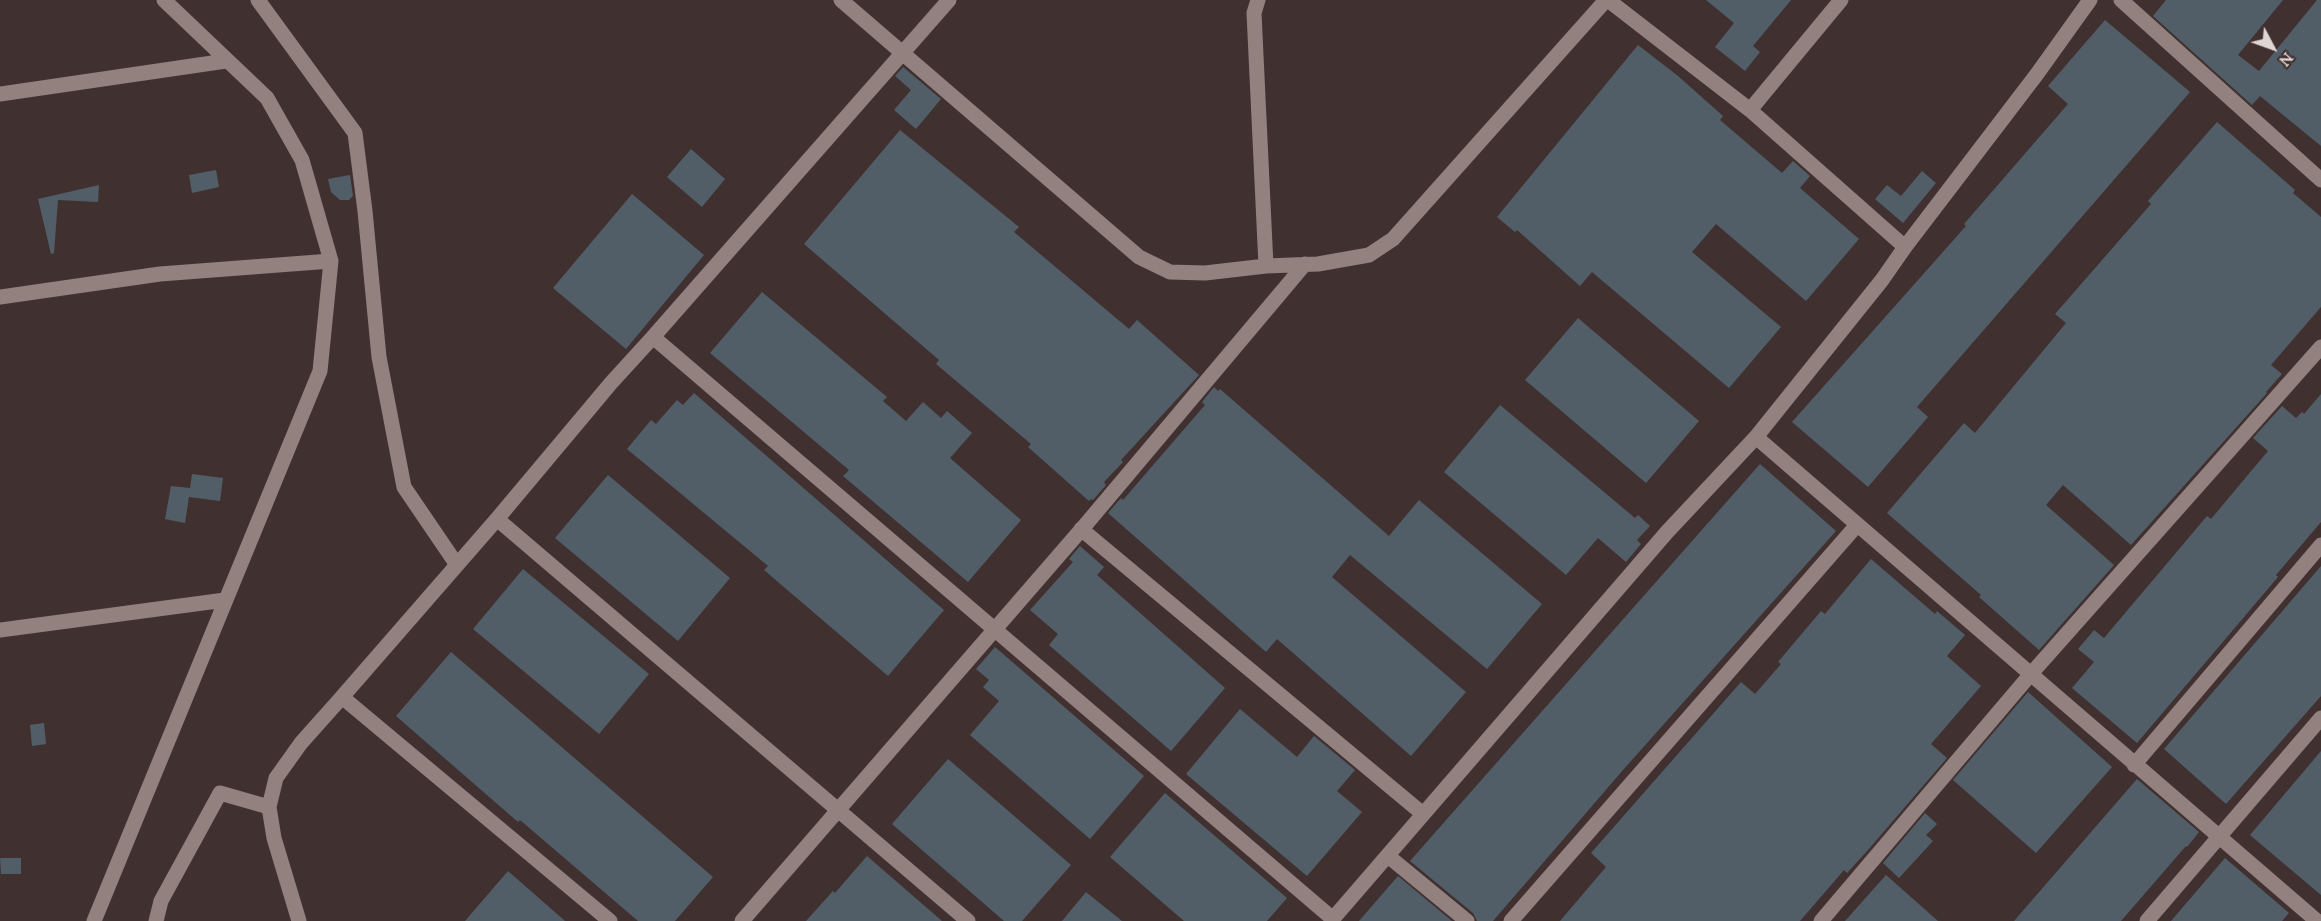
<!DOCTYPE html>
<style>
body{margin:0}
#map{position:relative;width:2321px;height:921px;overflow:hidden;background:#403130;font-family:Lora,serif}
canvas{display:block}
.north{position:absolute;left:2243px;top:18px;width:60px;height:60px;-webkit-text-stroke:4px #403130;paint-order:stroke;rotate:131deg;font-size:16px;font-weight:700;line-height:24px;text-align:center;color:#dfd5d4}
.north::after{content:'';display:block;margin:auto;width:21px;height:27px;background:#dfd5d4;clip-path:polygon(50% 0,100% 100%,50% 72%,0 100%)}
</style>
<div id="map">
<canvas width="2321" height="921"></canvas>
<div class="north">N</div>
</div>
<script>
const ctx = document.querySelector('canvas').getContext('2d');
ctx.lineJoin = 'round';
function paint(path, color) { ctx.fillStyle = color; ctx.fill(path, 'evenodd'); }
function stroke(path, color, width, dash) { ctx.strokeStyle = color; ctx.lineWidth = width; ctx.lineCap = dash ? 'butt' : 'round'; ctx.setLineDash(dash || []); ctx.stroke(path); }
const building = new Path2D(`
 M 1706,0 L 1791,0 L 1753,46 L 1760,52 L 1745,71 L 1715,47 L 1734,23 Z
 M 2166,0 L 2283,0 L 2238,55 L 2259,71 L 2317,0 L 2321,0 L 2321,146 L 2260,96 L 2252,105 L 2153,16 Z
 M 2105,20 L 2190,92 L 1917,407 L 1928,417 L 1868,487 L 1792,422 L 1966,226 L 1964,224 L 2068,104 L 2048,86 Z
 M 1638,45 L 1678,76 L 1723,116 L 1720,120 L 1782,173 L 1793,161 L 1810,176 L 1800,188 L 1859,239 L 1806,301 L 1716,224 L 1692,252 L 1781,327 L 1729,388 L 1592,272 L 1580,286 L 1517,230 L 1515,232 L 1497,217 Z
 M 903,67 L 941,99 L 916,129 L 894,110 L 911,90 L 895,76 Z
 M 2217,122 L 2295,190 L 2293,193 L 2321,217 L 2321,307 L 2271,365 L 2282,374 L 2266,392 L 2267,393 L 2131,545 L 2063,485 L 2046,505 L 2114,565 L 2039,650 L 1979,597 L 1981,595 L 1887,513 L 1964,423 L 1975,433 L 2066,323 L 2055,314 L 2151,204 L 2148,201 Z
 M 900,130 L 1019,227 L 1014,232 L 1129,329 L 1137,320 L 1199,375 L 1121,460 L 1123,462 L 1104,482 L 1106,485 L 1093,500 L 1091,499 L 1089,501 L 1028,447 L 1031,444 L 936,364 L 939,360 L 804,244 Z
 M 691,149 L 725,179 L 702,207 L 667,177 Z
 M 216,170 L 219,187 L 192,193 L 189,175 Z
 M 1922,171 L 1936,183 L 1903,223 L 1875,199 L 1887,185 L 1901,196 Z
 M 350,175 L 353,196 L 349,200 L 340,200 L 331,192 L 328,179 Z
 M 99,185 L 98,202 L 58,200 L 54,253 L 51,254 L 38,199 Z
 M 632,194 L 704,255 L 626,349 L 553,288 Z
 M 762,292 L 887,397 L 883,401 L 906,421 L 923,402 L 941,418 L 947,411 L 972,433 L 950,458 L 1021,520 L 968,582 L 843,476 L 849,470 L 710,353 Z
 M 1578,318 L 1699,421 L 1646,483 L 1525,380 Z
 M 1214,387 L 1218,391 L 1220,389 L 1389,536 L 1419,500 L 1542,604 L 1487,669 L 1350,555 L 1332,577 L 1466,692 L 1411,756 L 1277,639 L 1266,652 L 1108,513 L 1121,498 L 1123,500 L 1205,405 L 1202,402 Z
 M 694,393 L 944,610 L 888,676 L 764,570 L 768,566 L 627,449 L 651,420 L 656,424 L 677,400 L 683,405 Z
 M 2321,394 L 2321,522 L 2276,575 L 2278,577 L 2137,743 L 2072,688 L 2094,662 L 2078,649 L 2094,630 L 2104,638 L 2207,516 L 2211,519 L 2268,451 L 2253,438 L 2282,406 L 2296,418 L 2302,412 L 2304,414 Z
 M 1500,405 L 1635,518 L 1638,515 L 1650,526 L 1637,540 L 1641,544 L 1626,562 L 1598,538 L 1566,575 L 1444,472 Z
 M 1760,464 L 1836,531 L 1623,770 L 1493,921 L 1477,921 L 1473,913 L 1410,861 Z
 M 192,474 L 223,478 L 220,501 L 189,497 L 185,523 L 165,519 L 171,486 L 190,488 Z
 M 608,475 L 730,578 L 678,641 L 555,538 Z
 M 1080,546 L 1104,567 L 1097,575 L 1225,688 L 1171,751 L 1049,645 L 1058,634 L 1030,610 L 1073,562 L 1069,559 Z
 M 1871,559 L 1935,614 L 1937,611 L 1965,635 L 1947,656 L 1981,686 L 1931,744 L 1947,758 L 1868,850 L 1847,873 L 1844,870 L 1800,921 L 1560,921 L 1606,867 L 1591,853 L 1741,682 L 1755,694 L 1781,664 L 1778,662 L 1821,611 L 1825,614 Z
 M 2321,566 L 2321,696 L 2226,804 L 2164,749 Z
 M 523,569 L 649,674 L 599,734 L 473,629 Z
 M 995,647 L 1144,776 L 1090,839 L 970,735 L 999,701 L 983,687 L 989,680 L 976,669 Z
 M 451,652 L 713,877 L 675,921 L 638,921 L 520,820 L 518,822 L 396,716 Z
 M 2028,692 L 2112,767 L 2036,853 L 1953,780 Z
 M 1240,709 L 1297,757 L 1314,736 L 1355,770 L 1337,791 L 1362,812 L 1307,876 L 1186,774 Z
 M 44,723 L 46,744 L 32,746 L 30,725 Z
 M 2321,751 L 2321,895 L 2250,835 Z
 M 948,759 L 1071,865 L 1022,921 L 1004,921 L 892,824 Z
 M 2137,779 L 2199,832 L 2187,847 L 2186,846 L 2121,921 L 2014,921 Z
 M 1165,793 L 1287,898 L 1267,921 L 1184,921 L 1110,857 Z
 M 1925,813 L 1937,824 L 1926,835 L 1933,841 L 1899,878 L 1883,863 Z
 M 867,856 L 942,921 L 806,921 L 833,891 L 835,893 Z
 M 0,858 L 21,858 L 21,874 L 1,874 Z
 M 2225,858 L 2289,913 L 2282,921 L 2171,921 Z
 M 508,871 L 565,921 L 465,921 Z
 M 1886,875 L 1938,921 L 1845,921 Z
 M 1398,876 L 1452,921 L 1359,921 Z
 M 1086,892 L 1122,921 L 1062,921 Z`);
const minor = new Path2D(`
 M 258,0 L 355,133 L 365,211 L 379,357 L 404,487 L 457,565
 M 841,0 L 1139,257 L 1170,272 L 1205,273 L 1266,266 L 1318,264 L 1369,255 L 1393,239 L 1606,0
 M 1258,0 L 1254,13 L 1266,266
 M 1608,0 L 1750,110 L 1905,247 L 2037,74 L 2090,0
 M 2121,0 L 2321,180
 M 0,94 L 226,61
 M 1750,110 L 1841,0
 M 0,297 L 160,274 L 331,261
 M 653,337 L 949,0
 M 1756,437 L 2317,921
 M 497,519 L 968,921
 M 1081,529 L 1423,814
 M 0,630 L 225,600
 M 342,697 L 497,519 L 611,383 L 653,337 L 1333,919
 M 2134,765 L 2321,545
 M 1388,856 L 1467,921
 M 94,921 L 320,371 L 331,261 L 302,160 L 267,98 L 164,0
 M 156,921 L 161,901 L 220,793 L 269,807
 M 299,921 L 274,838 L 269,807 L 276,778 L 301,743 L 342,697 L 610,921
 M 742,921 L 1087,523 L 1305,264
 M 1331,921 L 1667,532 L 1756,437 L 1882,280 L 1905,247
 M 1511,921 L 1857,525
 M 1821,921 L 2030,675 L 2321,347
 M 2147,921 L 2321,718`);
paint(building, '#525e67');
stroke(minor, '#93817f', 15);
</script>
